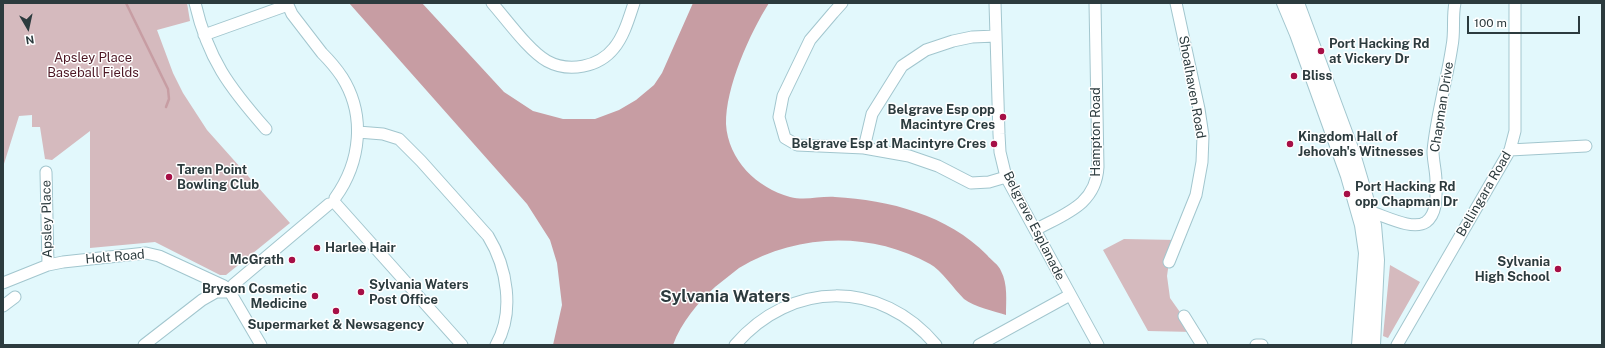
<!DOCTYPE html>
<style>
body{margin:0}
#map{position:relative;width:1605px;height:348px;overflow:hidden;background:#e2f8fc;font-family:"Public Sans",sans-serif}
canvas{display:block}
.frame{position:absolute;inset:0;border:4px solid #2c3b3e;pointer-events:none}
.north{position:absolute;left:8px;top:8px;width:40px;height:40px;-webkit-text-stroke:3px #fff;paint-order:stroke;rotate:171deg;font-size:11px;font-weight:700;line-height:16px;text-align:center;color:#2c3b3e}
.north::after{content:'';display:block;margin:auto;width:14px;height:18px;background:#2c3b3e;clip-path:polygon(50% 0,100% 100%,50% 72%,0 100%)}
.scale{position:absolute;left:1467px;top:16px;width:113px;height:18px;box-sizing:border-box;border:2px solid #2c3b3e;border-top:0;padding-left:5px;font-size:12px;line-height:14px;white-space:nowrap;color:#2c3b3e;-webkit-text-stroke:3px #fff;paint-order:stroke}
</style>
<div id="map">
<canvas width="1605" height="348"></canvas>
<div class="frame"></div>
<div class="north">N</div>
<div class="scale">100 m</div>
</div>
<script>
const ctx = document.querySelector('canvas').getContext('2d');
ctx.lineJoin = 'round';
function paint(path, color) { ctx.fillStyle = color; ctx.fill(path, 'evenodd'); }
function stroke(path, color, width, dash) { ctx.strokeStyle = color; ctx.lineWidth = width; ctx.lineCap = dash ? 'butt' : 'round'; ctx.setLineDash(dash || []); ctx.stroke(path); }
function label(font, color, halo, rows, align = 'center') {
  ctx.font = font + ' "Public Sans",sans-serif'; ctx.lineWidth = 3; ctx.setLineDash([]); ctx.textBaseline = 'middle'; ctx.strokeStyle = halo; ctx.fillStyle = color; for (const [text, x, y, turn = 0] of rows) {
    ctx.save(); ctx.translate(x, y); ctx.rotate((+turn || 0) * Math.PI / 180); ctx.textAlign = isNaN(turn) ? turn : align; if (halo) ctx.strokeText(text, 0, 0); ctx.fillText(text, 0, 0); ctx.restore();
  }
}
const green = new Path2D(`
 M 3,3 L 187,3 L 190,21 L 157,30 L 173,73 L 183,93 L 207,130 L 290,223 L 226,275 L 220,275 L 155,242 L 90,248 L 90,131 L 52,160 L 45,159 L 40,127 L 32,127 L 32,115 L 19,116 L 3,167 Z
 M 1124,239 L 1177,240 L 1169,262 L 1167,276 L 1170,298 L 1194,332 L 1148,331 L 1103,250 Z
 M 1390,265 L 1420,282 L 1388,338 L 1383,336 Z`);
const water = new Path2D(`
 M 349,3 L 422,3 L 504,92 L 533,111 L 563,119 L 595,119 L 619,110 L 636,100 L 654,85 L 662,73 L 693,3 L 769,3 C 750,33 725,88 726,124 C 728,160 757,188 790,197 C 805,201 820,196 835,197 C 889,200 948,215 987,255 C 991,260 999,265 1001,271 C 1008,284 1006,301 1006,315 C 994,311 974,307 964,299 C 954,289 941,270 930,264 C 871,231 797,233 739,268 C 731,274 723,281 715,287 C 698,302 681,323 673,345 L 553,345 L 562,305 L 557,263 L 550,240 L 527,204 Z`);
const stream = new Path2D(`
 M 126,3 L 168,89 L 169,99 L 166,107`);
const minor = new Path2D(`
 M 195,3 C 208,59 229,87 266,129
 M 287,3 L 292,14 C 302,27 312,40 322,53 C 329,60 336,68 342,77 C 366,115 361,162 335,198
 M 492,3 C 507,20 529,51 547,61 C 569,73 599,67 614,48 C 624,36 629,18 634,3
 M 842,3 L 833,13 L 810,40 L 783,96 L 779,117 L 785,138 L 797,145 L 864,148 L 909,156 L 938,166 L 971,183 L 989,182 L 1006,177
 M 995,3 L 999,134 L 1000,152 L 1006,177 L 1098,345
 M 204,35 L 288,5
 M 358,132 L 383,134 L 399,139 L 421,161 L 488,236 C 507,267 515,312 496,345
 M 864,148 L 872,114 L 902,66 L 926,50 L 953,41 L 972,37 L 996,36
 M 1510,150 L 1586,146
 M 46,172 L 48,265
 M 336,204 L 462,345
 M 1371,212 C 1385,216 1413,231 1426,222 C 1438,213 1436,194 1436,181 C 1436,171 1433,161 1433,151 C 1436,117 1447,80 1452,46 C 1455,32 1452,17 1455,3
 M 1035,230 C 1064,214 1096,205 1098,167 L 1095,3
 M 1169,262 L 1196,195 L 1202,162 L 1203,136 L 1199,109 L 1176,3
 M 3,283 L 48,265 L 63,262 L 146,253 L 159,256 L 224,286
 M 233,285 L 329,204
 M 230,292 L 261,345
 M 3,306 L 15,297
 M 1184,316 L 1202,345
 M 144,345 L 202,300 L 216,292 L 226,292
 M 735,345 C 791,280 881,279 936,345
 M 979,345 L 1070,295
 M 1256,345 L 1262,345
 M 1397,345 L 1510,150 L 1515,131 L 1515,3`);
const major = new Path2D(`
 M 1284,3 L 1297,34 L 1348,176 L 1362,225 L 1366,253 L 1359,345
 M 1297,3 L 1353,154 L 1374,225 L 1377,260 L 1373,345`);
const markers = [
 [1321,51,4,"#a60f46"],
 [1294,76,4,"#a60f46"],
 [1003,117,4,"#a60f46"],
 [994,144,4,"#a60f46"],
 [1290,144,4,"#a60f46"],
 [169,177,4,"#a60f46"],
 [1347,194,4,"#a60f46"],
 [317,248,4,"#a60f46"],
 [292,260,4,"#a60f46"],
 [1558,269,4,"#a60f46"],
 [361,292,4,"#a60f46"],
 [315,296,4,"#a60f46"],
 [336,311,4,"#a60f46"]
];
const poiNames = [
 ["Port Hacking Rd",1329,44],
 ["at Vickery Dr",1329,59],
 ["Bliss",1302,76],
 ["Belgrave Esp opp",995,110,"right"],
 ["Macintyre Cres",995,125,"right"],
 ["Kingdom Hall of",1298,137],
 ["Jehovah's Witnesses",1298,152],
 ["Belgrave Esp at Macintyre Cres",986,144,"right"],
 ["Taren Point",177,170],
 ["Bowling Club",177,185],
 ["Port Hacking Rd",1355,187],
 ["opp Chapman Dr",1355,202],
 ["Harlee Hair",325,248],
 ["McGrath",284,260,"right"],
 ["Sylvania",1550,262,"right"],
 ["High School",1550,277,"right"],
 ["Sylvania Waters",369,285],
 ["Post Office",369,300],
 ["Bryson Cosmetic",307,289,"right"],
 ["Medicine",307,304,"right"],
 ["Supermarket & Newsagency",336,325,"center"]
];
const parkNames = [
 ["Apsley Place",93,58],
 ["Baseball Fields",93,73]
];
const streetNames = [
 ["Shoalhaven Road",1192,87,80],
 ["Chapman Drive",1442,107,-81],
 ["Hampton Road",1096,132,-90],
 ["Bellingara Road",1484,194,-60],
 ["Apsley Place",47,219,-91],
 ["Belgrave Esplanade",1034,226,63],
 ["Holt Road",115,257,-5]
];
const districtNames = [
 ["Sylvania Waters",725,297]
];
paint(green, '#d5babe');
paint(water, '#c79da3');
stroke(stream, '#c79da3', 2.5);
stroke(minor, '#a2c6ce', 13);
stroke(major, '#a2c6ce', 16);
stroke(minor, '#fff', 11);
stroke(major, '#fff', 14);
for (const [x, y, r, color] of markers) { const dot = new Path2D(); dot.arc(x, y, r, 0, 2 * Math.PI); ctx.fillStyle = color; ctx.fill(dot); stroke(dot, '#fff', 1.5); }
label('bold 13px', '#2c3b3e', '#fff', poiNames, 'left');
label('13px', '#4d1825', '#fff', parkNames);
label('13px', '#2c3b3e', '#fff', streetNames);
label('bold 17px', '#2c3b3e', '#fff', districtNames);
</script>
